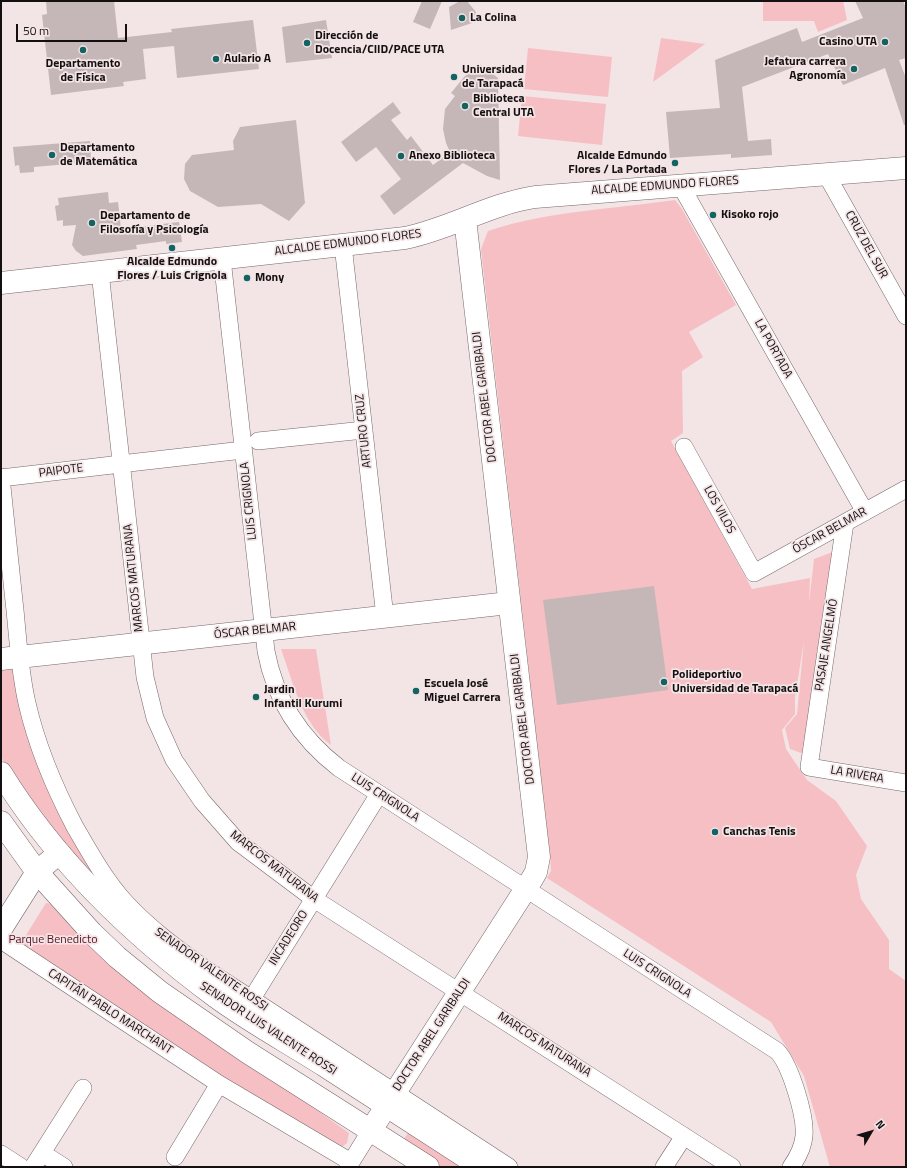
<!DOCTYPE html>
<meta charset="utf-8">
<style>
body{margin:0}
#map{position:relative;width:907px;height:1168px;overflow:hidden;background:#f3e4e6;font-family:"Titillium Web",sans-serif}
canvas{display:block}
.frame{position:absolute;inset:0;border:2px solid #140f10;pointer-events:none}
.north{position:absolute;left:851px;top:1112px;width:40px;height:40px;-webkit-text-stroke:3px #f3e4e6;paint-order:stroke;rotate:52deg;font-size:11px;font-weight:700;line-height:16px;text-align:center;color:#140f10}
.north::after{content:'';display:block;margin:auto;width:14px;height:18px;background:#140f10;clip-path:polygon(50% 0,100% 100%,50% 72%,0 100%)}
.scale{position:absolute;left:16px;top:24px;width:111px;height:18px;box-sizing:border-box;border:2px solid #140f10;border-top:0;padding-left:5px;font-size:12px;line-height:14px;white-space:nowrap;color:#140f10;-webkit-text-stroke:3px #f3e4e6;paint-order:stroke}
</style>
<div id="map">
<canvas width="907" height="1168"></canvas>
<div class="frame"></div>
<div class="north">N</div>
<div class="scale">50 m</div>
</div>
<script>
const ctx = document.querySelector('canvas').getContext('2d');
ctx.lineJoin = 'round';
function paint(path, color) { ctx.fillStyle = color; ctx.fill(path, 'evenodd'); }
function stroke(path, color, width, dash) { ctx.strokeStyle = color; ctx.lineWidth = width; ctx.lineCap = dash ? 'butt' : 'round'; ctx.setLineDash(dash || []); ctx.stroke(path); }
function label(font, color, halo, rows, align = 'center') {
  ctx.font = font + ' "Titillium Web",sans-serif'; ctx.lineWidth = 3.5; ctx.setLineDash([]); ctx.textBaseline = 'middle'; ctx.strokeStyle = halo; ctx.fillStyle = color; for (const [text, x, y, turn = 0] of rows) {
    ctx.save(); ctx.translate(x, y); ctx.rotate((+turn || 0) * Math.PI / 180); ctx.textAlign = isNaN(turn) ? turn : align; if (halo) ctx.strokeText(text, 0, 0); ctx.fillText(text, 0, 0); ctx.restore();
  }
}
const green = new Path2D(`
 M 763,1 L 843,1 L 847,20 L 818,32 L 814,21 L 763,21 Z
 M 661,38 L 705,44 L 653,82 Z
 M 528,48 L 612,57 L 608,97 L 524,89 Z
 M 522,96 L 606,104 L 602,145 L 518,136 Z
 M 675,200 L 682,209 L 736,305 L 689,332 L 703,357 L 682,371 L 683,433 L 671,441 L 752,589 L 810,578 L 809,603 L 814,559 L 838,550 L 804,754 L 790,749 L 785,728 L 797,714 L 804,641 L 795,697 L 795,714 L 782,730 L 786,749 L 807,780 L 836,801 L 867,846 L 856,875 L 861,899 L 889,940 L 889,969 L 906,981 L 906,1167 L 830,1167 L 804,1076 L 771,1022 L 547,878 L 551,871 L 550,855 L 481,249 L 488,231 C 547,211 614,209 675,200 Z
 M 281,649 L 316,649 L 331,745 C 302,724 293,682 281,649 Z
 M 13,668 L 113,899 L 25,797 L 1,757 L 1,670 Z
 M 46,903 L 53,904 L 171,1006 L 349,1133 L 347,1143 L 338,1150 L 18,948 Z
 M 409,1131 L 465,1167 L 438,1167 L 401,1144 Z`);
const building = new Path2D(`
 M 46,1 L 114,1 L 118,38 L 172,32 L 171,29 L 253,20 L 259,69 L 177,78 L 174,46 L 143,49 L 146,79 L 123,82 L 124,86 L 51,95 L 42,15 L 47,14 Z
 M 422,1 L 442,1 L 430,29 L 413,22 Z
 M 460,1 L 467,1 L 476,12 L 472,23 L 451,30 L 449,7 Z
 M 855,1 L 903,1 L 906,8 L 906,58 L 899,60 L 906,78 L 906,125 L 904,125 L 885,68 L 843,85 L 828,54 L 742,87 L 748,141 L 771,139 L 772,155 L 731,158 L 731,154 L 670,158 L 666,112 L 720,108 L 715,60 L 797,28 L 802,42 L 863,18 Z
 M 326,20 L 332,58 L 286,63 L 282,27 Z
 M 480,64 L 498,78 L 500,180 L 487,176 L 463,163 L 394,215 L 380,196 L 401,179 L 376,147 L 356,162 L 341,142 L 393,102 L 401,113 L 391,120 L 407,140 L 411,136 L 433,165 L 450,152 L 446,143 L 443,129 L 445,109 L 455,96 L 451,93 L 464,77 Z
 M 296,120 L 305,203 L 289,221 L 261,204 L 218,207 L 190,191 L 184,179 L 185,164 L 192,155 L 234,150 L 233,141 L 240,127 Z
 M 90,141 L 91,162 L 34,167 L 34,172 L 20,173 L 19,165 L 15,166 L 13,147 Z
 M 108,192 L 109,203 L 118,202 L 121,229 L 179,222 L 182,242 L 166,244 L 166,241 L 136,245 L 137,249 L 83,256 L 76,251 L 72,245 L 76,225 L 63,226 L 63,220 L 57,221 L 55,206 L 59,205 L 58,198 Z
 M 654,586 L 668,690 L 557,705 L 543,600 Z`);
const minor = new Path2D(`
 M 826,174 L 906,316
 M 681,186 L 865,512
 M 343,245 L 385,617
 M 222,259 L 266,651 C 275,699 300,738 339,768 L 777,1051 C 790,1064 806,1116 804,1136 C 803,1148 798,1157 791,1167
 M 100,272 L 145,677 L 155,718 L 174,760 L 202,801 L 238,842 L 314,899 L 732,1167
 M 258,441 L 364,430
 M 684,447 L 754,573 L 906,489
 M 129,463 L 243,450
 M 1,477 C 6,522 10,566 15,610 C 18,641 20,673 27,703 C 37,747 54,787 75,827 C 90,853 105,880 125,902 C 149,928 176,948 204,968 L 509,1167
 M 1,478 L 121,464
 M 845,523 L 809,767 L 906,783
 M 1,940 L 219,1084 L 351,1162
 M 251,1000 L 379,794
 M 42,1153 L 64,1167
 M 1,1154 L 21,1167
 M 175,1157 L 219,1084
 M 33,1167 L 83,1088
 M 348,1167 L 371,1130
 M 664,1167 L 684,1136`);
const tertiary = new Path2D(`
 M 1,283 L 405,238 C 450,229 489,204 535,197 L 906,168
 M 1,659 L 509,603
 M 1,929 L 37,872 L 59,853
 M 371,1130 L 532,879 L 536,872 L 539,857 L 465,219`);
const primary = new Path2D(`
 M 1,773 C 56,862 132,935 216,997 C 250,1022 289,1043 325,1066 C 377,1100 429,1133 481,1167
 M 1,822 L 37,872 L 92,933 L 117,957 L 160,992 L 247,1052 L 428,1167`);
const markers = [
 [462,18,4,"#136361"],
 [885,42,4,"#136361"],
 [307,43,4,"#136361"],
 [83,50,4,"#136361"],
 [216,59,4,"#136361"],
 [854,69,4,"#136361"],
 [454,77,4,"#136361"],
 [465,106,4,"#136361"],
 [52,155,4,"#136361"],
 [401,156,4,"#136361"],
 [675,163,4,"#136361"],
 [713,215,4,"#136361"],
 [92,223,4,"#136361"],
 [172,248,4,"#136361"],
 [247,278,4,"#136361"],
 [664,682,4,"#136361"],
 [416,691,4,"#136361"],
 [256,697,4,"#136361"],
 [715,832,4,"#136361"]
];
const poiNames = [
 ["La Colina",470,18],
 ["Dirección de",315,36],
 ["Docencia/CIID/PACE UTA",315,50],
 ["Casino UTA",877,42,"right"],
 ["Aulario A",224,59],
 ["Jefatura carrera",846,62,"right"],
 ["Agronomía",846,76,"right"],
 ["Departamento",83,64,"center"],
 ["de Física",83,78,"center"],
 ["Universidad",462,70],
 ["de Tarapacá",462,84],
 ["Biblioteca",473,99],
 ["Central UTA",473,113],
 ["Departamento",60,148],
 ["de Matemática",60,162],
 ["Anexo Biblioteca",409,156],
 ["Alcalde Edmundo",667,156,"right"],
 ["Flores / La Portada",667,170,"right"],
 ["Kisoko rojo",721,215],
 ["Departamento de",100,216],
 ["Filosofía y Psicología",100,230],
 ["Alcalde Edmundo",172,262,"center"],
 ["Flores / Luis Crignola",172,276,"center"],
 ["Mony",255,278],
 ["Polideportivo",672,675],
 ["Universidad de Tarapacá",672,689],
 ["Escuela José",424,684],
 ["Miguel Carrera",424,698],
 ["Jardin",264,690],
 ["Infantil Kurumi",264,704],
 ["Canchas Tenis",723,832]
];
const streetNames = [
 ["ALCALDE EDMUNDO FLORES",665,186,-4],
 ["ALCALDE EDMUNDO FLORES",348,243,-7],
 ["CRUZ DEL SUR",866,245,61],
 ["LA PORTADA",773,349,61],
 ["DOCTOR ABEL GARIBALDI",485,397,-97],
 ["ARTURO CRUZ",364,431,-96],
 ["PAIPOTE",61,471,-7],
 ["LUIS CRIGNOLA",249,501,-96],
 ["LOS VILOS",719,510,61],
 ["ÓSCAR BELMAR",830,531,-29],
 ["MARCOS MATURANA",134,578,-96],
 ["ÓSCAR BELMAR",255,631,-6],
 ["PASAJE ANGELMÓ",827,645,-81],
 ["DOCTOR ABEL GARIBALDI",523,719,-97],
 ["LA RIVERA",857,775,10],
 ["LUIS CRIGNOLA",385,798,33],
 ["MARCOS MATURANA",274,867,38],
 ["INCADEORO",289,938,-58],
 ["SENADOR VALENTE ROSSI",211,970,35],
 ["LUIS CRIGNOLA",657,974,33],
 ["CAPITÁN PABLO MARCHANT",110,1012,33],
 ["SENADOR LUIS VALENTE ROSSI",268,1029,33],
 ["DOCTOR ABEL GARIBALDI",432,1035,-57],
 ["MARCOS MATURANA",544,1045,33]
];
const parkNames = [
 ["Parque Benedicto",53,940]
];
paint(green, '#f6bfc4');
paint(building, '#c5b7b8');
stroke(minor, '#756869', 18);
stroke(tertiary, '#756869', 23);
stroke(primary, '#756869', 23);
stroke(minor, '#fff', 17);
stroke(tertiary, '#fff', 22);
stroke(primary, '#fff', 22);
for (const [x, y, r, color] of markers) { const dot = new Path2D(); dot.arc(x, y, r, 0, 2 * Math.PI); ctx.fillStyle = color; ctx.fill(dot); stroke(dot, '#f3e4e6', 1.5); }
label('bold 12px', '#140f10', '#f3e4e6', poiNames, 'left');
label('12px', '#140f10', '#f3e4e6', streetNames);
label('12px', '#5a1022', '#f3e4e6', parkNames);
</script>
